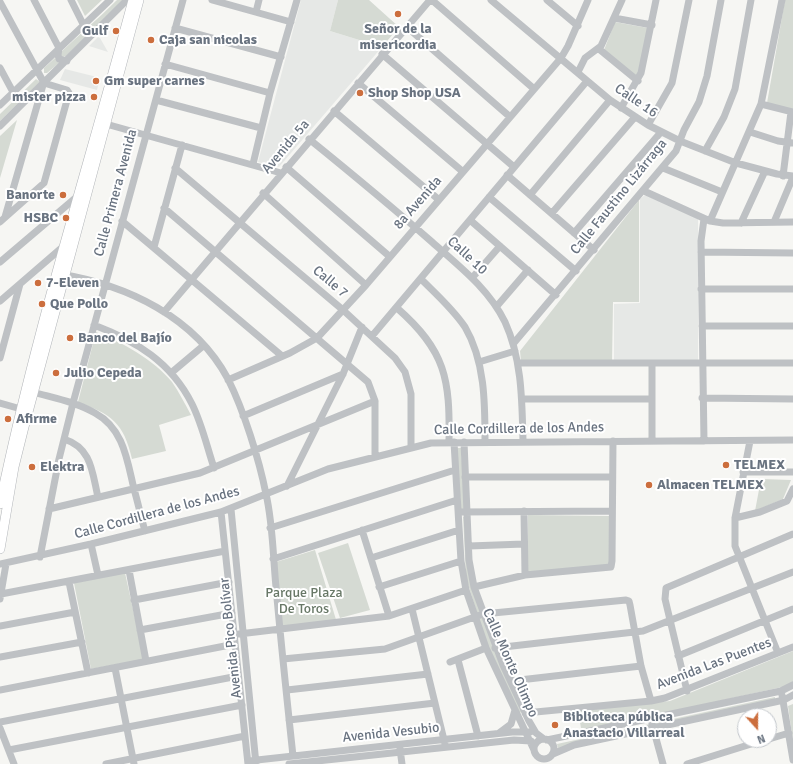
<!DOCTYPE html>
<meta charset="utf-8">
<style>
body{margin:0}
#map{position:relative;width:793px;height:764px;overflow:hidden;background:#f6f6f3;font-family:Signika,sans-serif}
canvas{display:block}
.north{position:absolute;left:737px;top:708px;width:40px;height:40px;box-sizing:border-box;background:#fff;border:1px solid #c3c7cc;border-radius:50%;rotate:159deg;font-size:11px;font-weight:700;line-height:16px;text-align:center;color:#697380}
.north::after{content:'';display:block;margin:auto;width:14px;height:18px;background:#cc6e3d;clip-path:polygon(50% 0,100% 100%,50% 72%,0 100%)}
</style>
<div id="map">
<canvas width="793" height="764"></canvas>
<div class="north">N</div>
</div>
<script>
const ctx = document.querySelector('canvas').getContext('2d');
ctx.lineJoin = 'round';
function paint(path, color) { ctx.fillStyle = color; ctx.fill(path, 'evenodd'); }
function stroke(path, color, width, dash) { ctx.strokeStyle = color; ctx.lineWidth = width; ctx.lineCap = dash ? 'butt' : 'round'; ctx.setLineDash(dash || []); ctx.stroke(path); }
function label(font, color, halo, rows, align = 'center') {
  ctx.font = font + ' Signika,sans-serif'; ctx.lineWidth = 4; ctx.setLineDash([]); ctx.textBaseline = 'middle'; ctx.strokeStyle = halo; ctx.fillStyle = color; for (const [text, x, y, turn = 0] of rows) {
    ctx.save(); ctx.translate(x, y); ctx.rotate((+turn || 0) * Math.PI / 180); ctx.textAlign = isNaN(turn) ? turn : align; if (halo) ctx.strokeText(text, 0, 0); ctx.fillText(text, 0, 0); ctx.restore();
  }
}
const built = new Path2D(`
 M 301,0 L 338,0 L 330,31 L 382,47 L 279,167 L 258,162 Z
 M 98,37 L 100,38 L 108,52 L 89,46 Z
 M 65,69 L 97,77 L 99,81 L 97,90 L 60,80 Z
 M 645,195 L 698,218 L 698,360 L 614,362 L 614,304 L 640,303 L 640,199 Z`);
const green = new Path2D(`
 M 77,0 L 102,0 L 85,16 Z
 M 117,0 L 123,0 L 66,56 L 61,57 L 61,52 C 80,34 99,18 117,0 Z
 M 338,0 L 369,0 L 399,27 L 382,47 L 330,31 Z
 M 785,0 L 793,0 L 793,110 L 767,103 Z
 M 615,22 L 648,28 L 637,77 L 604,50 Z
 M 55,58 L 59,63 L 47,73 L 44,73 L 44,68 Z
 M 36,79 L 40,82 L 0,121 L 0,114 Z
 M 17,120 L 0,178 L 0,136 Z
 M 639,200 L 639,302 L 613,302 L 612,362 L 521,361 L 520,351 Z
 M 96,332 C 123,343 153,359 172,382 C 179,392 185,404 191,415 L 159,425 L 166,451 L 132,459 C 124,423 111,414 78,402 Z
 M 457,448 L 461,448 L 465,510 L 461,510 Z
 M 761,479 L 791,480 L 783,499 L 755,511 Z
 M 528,515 L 609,516 L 611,565 L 528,574 Z
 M 465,516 L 469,577 L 522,712 L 519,713 L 489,651 L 466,578 L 463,517 Z
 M 348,543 L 370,610 L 340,618 L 318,553 Z
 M 315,550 L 337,623 L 282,628 L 276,562 Z
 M 125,573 L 144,659 L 91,669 L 74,583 Z
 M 793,651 L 793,683 L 787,686 L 587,730 L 581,728 L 578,711 L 670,701 Z
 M 775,697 L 775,699 L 558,749 L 557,744 Z
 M 793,704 L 793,742 L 788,706 Z`);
const minor = new Path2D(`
 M 34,0 L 59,48 L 58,55 L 59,59 L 67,61
 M 71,0 L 84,26
 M 212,0 L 291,22
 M 432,0 L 533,88
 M 491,0 L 610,100 L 648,125 L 680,141 L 736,163 L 777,174 L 793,176
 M 547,0 L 578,26
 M 0,2 L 44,83 L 67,90 L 69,93 L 44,183 L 0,222
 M 256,12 L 259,0
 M 614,18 L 652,25
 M 407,27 L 509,116
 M 175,28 L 281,57
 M 599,49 L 638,81
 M 382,54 L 514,167
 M 165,64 L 270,93
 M 0,68 L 13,92
 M 578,72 L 585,58 L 601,46 L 622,0
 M 358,83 L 462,171
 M 156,100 L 261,128
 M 761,104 L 793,112
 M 0,105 L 110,0
 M 621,108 L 641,73 L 656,0
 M 334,111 L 438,199
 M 106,124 L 281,173
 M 648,125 L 672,83 L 689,0
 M 0,126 L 127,0
 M 750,132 L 778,141 L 793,143
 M 309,139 C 351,173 392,207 432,242 C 459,266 489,289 505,322 C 522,359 522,401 523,441
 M 705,151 L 724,117 L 735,89 L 751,0
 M 253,164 L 270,93 L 297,0
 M 286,167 L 389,256
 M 175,168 L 343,310 L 395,358 L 405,372 L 411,394 L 411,447
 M 663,168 L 722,192
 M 507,175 L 594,250
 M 783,176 L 791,112
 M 644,191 L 710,221 L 723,223 L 793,222
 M 263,193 L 366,285
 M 530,195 L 610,100
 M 489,197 L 576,271
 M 164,208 L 368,382 L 375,401 L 375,456
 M 552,213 L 635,117
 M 5,217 L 43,85
 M 704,219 L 701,241 L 704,441
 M 470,220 L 556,295
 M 122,221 L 282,356
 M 710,221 L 761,104 L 782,0
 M 774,222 L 793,177
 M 741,223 L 765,171
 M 574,233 L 661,132
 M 154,247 L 182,145
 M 701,252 L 793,253
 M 0,262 L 79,195
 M 60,274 C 127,285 195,317 228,379 C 244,411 259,459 266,494 C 273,524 273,557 276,587 C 281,643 287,700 293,756
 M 472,278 L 500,246
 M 421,279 C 436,294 453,309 465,327 C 485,361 485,403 485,441
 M 701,289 L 793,289
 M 0,301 L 65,245
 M 497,306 L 528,270
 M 397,308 C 446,351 450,379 449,442
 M 164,312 L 430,0
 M 94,325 C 136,341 171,362 192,404 C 202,424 207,447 214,468
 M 702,326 L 793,326
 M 372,336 L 587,81
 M 513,344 L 676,151 L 684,130 L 699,102 L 707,76 L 721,0
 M 0,358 L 20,284
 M 479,362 L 515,351
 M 518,363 L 793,363
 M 652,363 L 652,441
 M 171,373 L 203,346
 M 228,380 L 290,353 L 317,338 L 366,285 L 561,58 L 568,46 L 588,0
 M 33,392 C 54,398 76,402 95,413 C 124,429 127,460 134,489 C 138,503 141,517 145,531
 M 702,398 L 793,399
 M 522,399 L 652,399
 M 0,403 L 21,409
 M 243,416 L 343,374
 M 64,439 C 92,448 92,472 98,497
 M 750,441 L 735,518 L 735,546 L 778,653
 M 454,442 L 461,561 L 466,590 L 486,648 L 534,750
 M 464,442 L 469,560 L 474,587 L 503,665 L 529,721 L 536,733 L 544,739
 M 743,472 L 793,472
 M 465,477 L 612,477
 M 287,486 L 343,374 L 362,327
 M 49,509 L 200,473 L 375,401
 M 231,509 L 256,764
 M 524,511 L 525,575
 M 221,512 L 248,764
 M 462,512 L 612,511
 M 735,518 L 760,512 L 787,501 L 793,489
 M 270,528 L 455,470
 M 362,530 L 389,616
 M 91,544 L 98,575
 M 469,546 L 524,544
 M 40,557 L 59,459 L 73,403 L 183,0
 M 371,558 L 459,530
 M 273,559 L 457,500
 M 0,564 L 91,544 L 221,512 L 328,469 L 431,443 L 793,440
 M 129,570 L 146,661
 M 69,582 L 88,673
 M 379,587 L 461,561
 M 474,587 L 525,575 L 611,567 L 612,561 L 613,441
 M 1,594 L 225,551
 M 0,599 L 6,564
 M 134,600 L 229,582
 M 412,609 L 445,744
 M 0,626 L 75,612
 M 140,630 L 232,613
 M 239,634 L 389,616 L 466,590
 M 495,648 L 643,631 L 793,572
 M 678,656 L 793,609
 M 0,657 L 82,642
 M 283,659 L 385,649 L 483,614 L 626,600 L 629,601 L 630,605 L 641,666 L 651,701
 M 458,660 L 478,736
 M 450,662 L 486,648
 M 115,668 L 134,764
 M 511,681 L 641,666
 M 0,690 L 235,644
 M 287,690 L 428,674
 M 687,691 L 665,599 L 666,588 L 793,534
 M 782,695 L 793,760
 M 525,713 L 651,701 L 665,698 L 793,647
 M 289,720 L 435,703
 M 0,722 L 238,676
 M 652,724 L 663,764
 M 0,728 L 14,764
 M 499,733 L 511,724 L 515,710
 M 769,739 L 789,733
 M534 749a10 10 0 1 1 20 0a10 10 0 1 1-20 0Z
 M 547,740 L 781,691 L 793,685
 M 400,749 L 402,764
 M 9,750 L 242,705
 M 553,754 L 574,745 L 784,700 L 793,695
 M 248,761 L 512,732 L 530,732
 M 106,764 L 245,736
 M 289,764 L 514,740 L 531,741
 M 687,764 L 764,740`);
const major = new Path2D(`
 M 0,504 C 35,334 88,168 133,0
 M 0,549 L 14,467 L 24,427 L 139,0`);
const markers = [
 [398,14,4,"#cc6e3d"],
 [116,31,4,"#cc6e3d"],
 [151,40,4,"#cc6e3d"],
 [96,81,4,"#cc6e3d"],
 [360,93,4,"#cc6e3d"],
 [94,97,4,"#cc6e3d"],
 [63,195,4,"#cc6e3d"],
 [66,218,4,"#cc6e3d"],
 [38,283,4,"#cc6e3d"],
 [42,304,4,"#cc6e3d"],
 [70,338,4,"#cc6e3d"],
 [56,373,4,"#cc6e3d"],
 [8,419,4,"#cc6e3d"],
 [726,465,4,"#cc6e3d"],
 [32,467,4,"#cc6e3d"],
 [649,485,4,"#cc6e3d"],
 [555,725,4,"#cc6e3d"]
];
const poiNames = [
 ["Señor de la",398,29,"center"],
 ["misericordia",398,45,"center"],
 ["Gulf",108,31,"right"],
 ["Caja san nicolas",159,40],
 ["Gm super carnes",104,81],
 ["Shop Shop USA",368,93],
 ["mister pizza",86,97,"right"],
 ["Banorte",55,195,"right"],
 ["HSBC",58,218,"right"],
 ["7-Eleven",46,283],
 ["Que Pollo",50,304],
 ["Banco del Bajío",78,338],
 ["Julio Cepeda",64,373],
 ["Afirme",16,419],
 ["TELMEX",734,465],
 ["Elektra",40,467],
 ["Almacen TELMEX",657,485],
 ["Biblioteca pública",563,717],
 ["Anastacio Villarreal",563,733]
];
const streetNames = [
 ["Calle 16",636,101,34],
 ["Avenida 5a",286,147,-50],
 ["Calle Primera Avenida",116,193,-75],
 ["Calle Faustino Lizárraga",619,197,-51],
 ["8a Avenida",418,203,-49],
 ["Calle 10",467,256,43],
 ["Calle 7",330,282,40],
 ["Calle Cordillera de los Andes",519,429,-1],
 ["Calle Cordillera de los Andes",157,513,-15],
 ["Avenida Pico Bolívar",231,638,-96],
 ["Calle Monte Olimpo",510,663,66],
 ["Avenida Las Puentes",714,664,-21],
 ["Avenida Vesubio",391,733,-6]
];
const parkNames = [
 ["Parque Plaza",304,593],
 ["De Toros",304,609]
];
paint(built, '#e6e8e6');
paint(green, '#d5dad3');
stroke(major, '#b2b5b9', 10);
stroke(minor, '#bec1c4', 7);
stroke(major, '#fff', 9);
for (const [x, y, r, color] of markers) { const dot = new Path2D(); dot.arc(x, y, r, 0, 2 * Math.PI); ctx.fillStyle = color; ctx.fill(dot); stroke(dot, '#fff', 1.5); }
label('bold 14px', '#697380', '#fff', poiNames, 'left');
label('14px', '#697380', '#fff', streetNames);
label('14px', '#687867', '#fff', parkNames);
</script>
